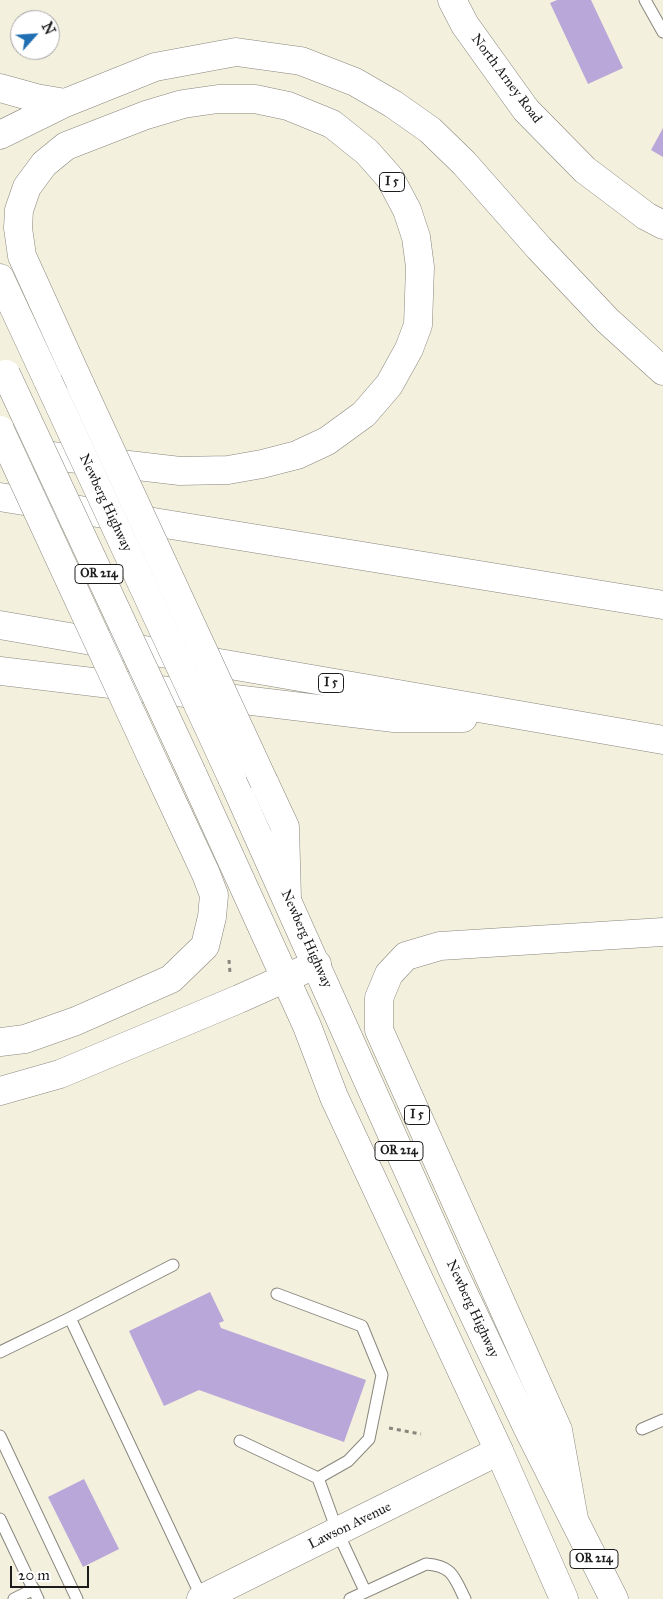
<!DOCTYPE html>
<style>
body{margin:0}
#map{position:relative;width:663px;height:1599px;overflow:hidden;background:#f4f0de;font-family:"IM FELL Great Primer",serif}
canvas{display:block}
.north{position:absolute;left:10px;top:10px;width:50px;height:50px;box-sizing:border-box;background:#fff;border:1px solid #a4a4a4;border-radius:50%;rotate:64deg;font-size:14px;font-weight:700;line-height:20px;text-align:center;color:#1c1c1c}
.north::after{content:'';display:block;margin:auto;width:18px;height:22px;background:#1f6fb2;clip-path:polygon(50% 0,100% 100%,50% 72%,0 100%)}
.scale{position:absolute;left:10px;top:1566px;width:79px;height:22px;box-sizing:border-box;border:2px solid #1c1c1c;border-top:0;padding-left:6px;font-size:15px;line-height:18px;white-space:nowrap;color:#1c1c1c;-webkit-text-stroke:4px #fff;paint-order:stroke}
</style>
<div id="map">
<canvas width="663" height="1599"></canvas>
<div class="north">N</div>
<div class="scale">20 m</div>
</div>
<script>
const ctx = document.querySelector('canvas').getContext('2d');
ctx.lineJoin = 'round';
function paint(path, color) { ctx.fillStyle = color; ctx.fill(path, 'evenodd'); }
function stroke(path, color, width, dash) { ctx.strokeStyle = color; ctx.lineWidth = width; ctx.lineCap = dash ? 'butt' : 'round'; ctx.setLineDash(dash || []); ctx.stroke(path); }
function label(font, color, halo, rows, align = 'center') {
  ctx.font = font + ' "IM FELL Great Primer",serif'; ctx.lineWidth = 4; ctx.setLineDash([]); ctx.textBaseline = 'middle'; ctx.strokeStyle = halo; ctx.fillStyle = color; for (const [text, x, y, turn = 0] of rows) {
    ctx.save(); ctx.translate(x, y); ctx.rotate((+turn || 0) * Math.PI / 180); ctx.textAlign = isNaN(turn) ? turn : align; if (halo) ctx.strokeText(text, 0, 0); ctx.fillText(text, 0, 0); ctx.restore();
  }
}
const building = new Path2D(`
 M 557,0 L 591,0 L 623,68 L 588,84 L 550,3 Z
 M 663,128 L 663,157 L 651,150 Z
 M 210,1292 L 224,1321 L 219,1323 L 221,1328 L 366,1380 L 344,1442 L 199,1390 L 164,1406 L 129,1331 Z
 M 84,1479 L 119,1549 L 83,1567 L 48,1497 Z`);
const path = new Path2D(`
 M 229,960 L 230,973
 M 389,1428 L 421,1434`);
const service = new Path2D(`
 M 645,0 L 663,32
 M 173,1265 L 70,1318 L 202,1598
 M 277,1294 L 362,1326 L 382,1375 L 369,1439 L 348,1461 L 318,1478 L 338,1533 L 365,1591
 M 0,1352 L 70,1318
 M 642,1429 L 663,1420
 M 0,1436 L 77,1599
 M 240,1441 L 318,1478
 M 0,1519 L 38,1599
 M 14,1599 L 34,1589
 M 350,1599 L 426,1564 C 453,1566 454,1577 465,1599`);
const tertiary = new Path2D(`
 M 201,1599 L 499,1451`);
const secondary = new Path2D(`
 M 452,0 L 465,25 L 526,110 L 585,170 L 646,216 L 663,225`);
const primary = new Path2D(`
 M 0,278 L 48,381
 M 192,773 L 307,1026 L 334,1097 L 499,1451 L 564,1599
 M 232,778 L 454,1273 L 528,1429 L 614,1599`);
const motorway = new Path2D(`
 M 0,88 L 36,98 L 65,103
 M 0,135 L 65,103 L 155,67 L 236,52 L 301,61 L 355,82 L 393,104 L 430,130 L 464,163 L 539,248 L 607,320 L 663,371
 M 0,450 L 180,471 L 228,470 L 262,464 L 297,455 L 327,441 L 364,414 L 389,385 L 409,349 L 418,325 L 420,267 L 416,237 L 407,210 L 390,178 L 367,152 L 332,124 L 288,106 L 255,99 L 218,99 L 183,104 L 146,115 L 66,146 L 44,164 L 27,187 L 19,210 L 18,228 L 22,256 L 81,386
 M 0,497 L 663,605
 M 0,625 L 663,740
 M 0,671 L 394,718 L 463,718
 M 264,782 L 285,827 L 287,899
 M 0,1042 L 25,1039 L 76,1021 L 171,979 L 205,946 L 212,917 L 214,895 L 206,874 L 157,769
 M 0,1091 L 60,1074 L 239,999 L 317,964
 M 574,1519 L 558,1430 L 379,1030 L 379,998 L 389,974 L 406,956 L 440,946 L 663,932`);
const primaryBridge = new Path2D(`
 M 6,374 L 192,773
 M 48,381 L 232,778`);
const motorwayBridge = new Path2D(`
 M 81,386 L 264,782
 M 0,430 L 157,769`);
const shields = [
 [392,182,25],
 [99,574,48],
 [331,683,25],
 [417,1115,25],
 [399,1151,48],
 [594,1559,48]
];
const shieldNames = [
 ["I 5",392,182],
 ["OR 214",99,574],
 ["I 5",331,683],
 ["I 5",417,1115],
 ["OR 214",399,1151],
 ["OR 214",594,1559]
];
const streetNames = [
 ["North Arney Road",506,79,53],
 ["Newberg Highway",105,503,65],
 ["Newberg Highway",306,939,66],
 ["Newberg Highway",472,1309,65],
 ["Lawson Avenue",350,1526,-26]
];
paint(building, '#b8a7d8');
stroke(service, '#88867d', 13);
stroke(tertiary, '#88867d', 29);
stroke(secondary, '#88867d', 29);
stroke(primary, '#88867d', 29);
stroke(motorway, '#88867d', 29);
stroke(path, '#88867d', 3, [4, 4]);
stroke(service, '#fff', 11);
stroke(tertiary, '#fff', 28);
stroke(secondary, '#fff', 28);
stroke(primary, '#fff', 28);
stroke(motorway, '#fff', 28);
stroke(primaryBridge, '#88867d', 29, []);
stroke(motorwayBridge, '#88867d', 29, []);
stroke(primaryBridge, '#fff', 28);
stroke(motorwayBridge, '#fff', 28);
for (const [x, y, w] of shields) { const box = new Path2D(); box.roundRect(x - w / 2, y - 9.5, w, 19, 4); ctx.fillStyle = '#fff'; ctx.fill(box); stroke(box, '#1c1c1c', 1); }
label('bold 12px', '#1c1c1c', null, shieldNames);
label('14px', '#1c1c1c', '#fff', streetNames);
</script>
